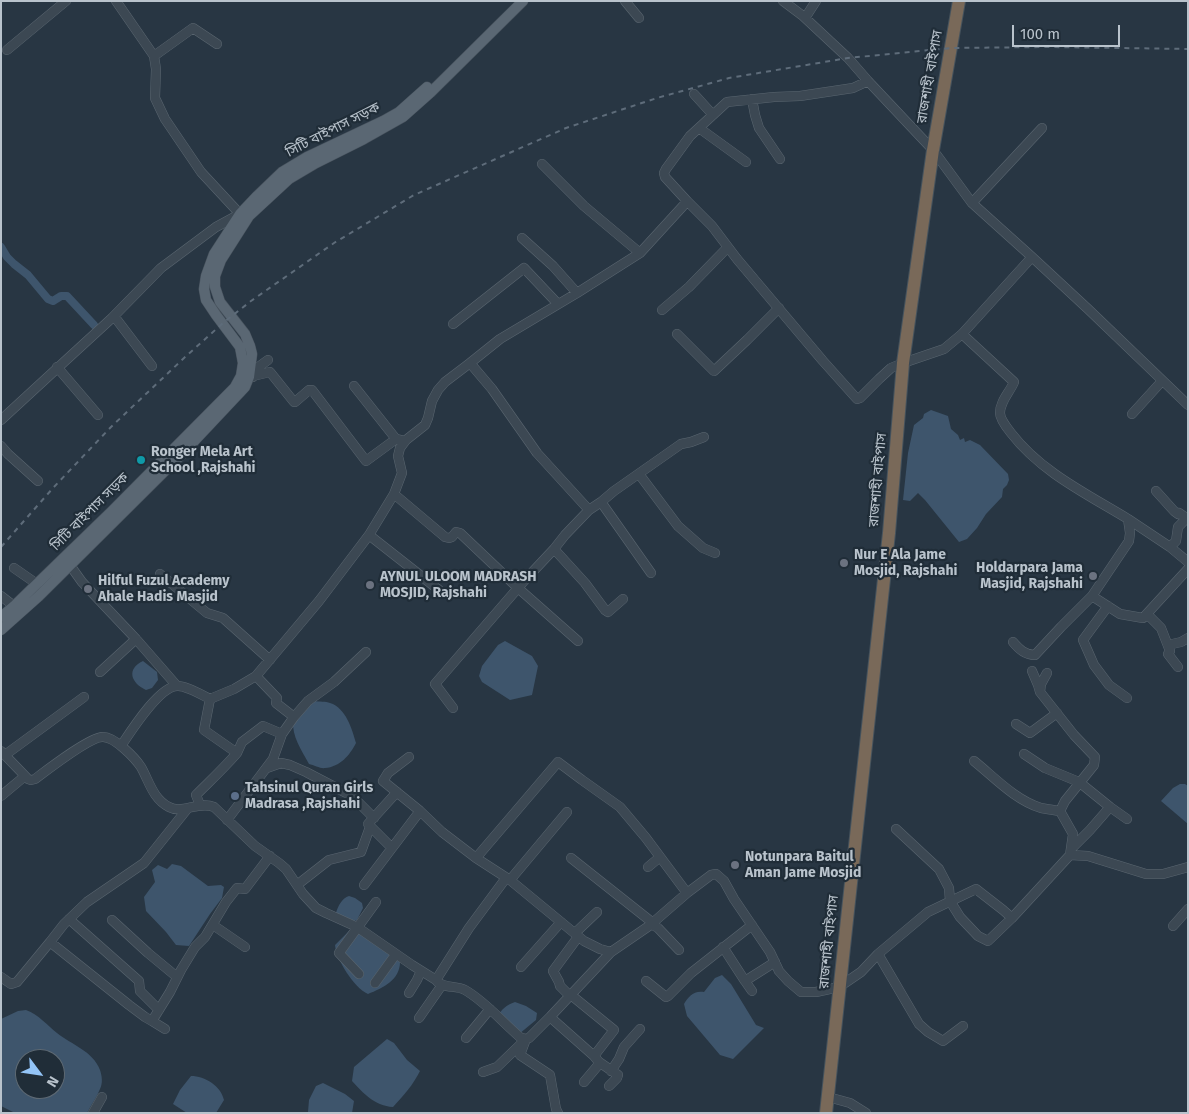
<!DOCTYPE html>
<meta charset="utf-8">
<style>
body{margin:0}
#map{position:relative;width:1189px;height:1114px;overflow:hidden;background:#283643;font-family:"Fira Sans",sans-serif}
canvas{display:block}
.frame{position:absolute;inset:0;border:2px solid #b9c3cc;pointer-events:none}
.north{position:absolute;left:15px;top:1049px;width:50px;height:50px;box-sizing:border-box;background:#202d38;border:1px solid #5d6973;border-radius:50%;rotate:121deg;font-size:14px;font-weight:700;line-height:20px;text-align:center;color:#b9c3cc}
.north::after{content:'';display:block;margin:auto;width:18px;height:22px;background:#93c4f7;clip-path:polygon(50% 0,100% 100%,50% 72%,0 100%)}
.scale{position:absolute;left:1012px;top:25px;width:108px;height:22px;box-sizing:border-box;border:2px solid #b9c3cc;border-top:0;padding-left:6px;font-size:15px;line-height:18px;white-space:nowrap;color:#b9c3cc;-webkit-text-stroke:4px #202d38;paint-order:stroke}
</style>
<div id="map">
<canvas width="1189" height="1114"></canvas>
<div class="frame"></div>
<div class="north">N</div>
<div class="scale">100 m</div>
</div>
<script>
const ctx = document.querySelector('canvas').getContext('2d');
ctx.lineJoin = 'round';
function paint(path, color) { ctx.fillStyle = color; ctx.fill(path, 'evenodd'); }
function stroke(path, color, width, dash) { ctx.strokeStyle = color; ctx.lineWidth = width; ctx.lineCap = dash ? 'butt' : 'round'; ctx.setLineDash(dash || []); ctx.stroke(path); }
function label(font, color, halo, rows, align = 'center') {
  ctx.font = font + ' "Fira Sans","Noto Sans Bengali",sans-serif'; ctx.lineWidth = 4.5; ctx.setLineDash([]); ctx.textBaseline = 'middle'; ctx.strokeStyle = halo; ctx.fillStyle = color; for (const [text, x, y, turn = 0] of rows) {
    ctx.save(); ctx.translate(x, y); ctx.rotate((+turn || 0) * Math.PI / 180); ctx.textAlign = isNaN(turn) ? turn : align; if (halo) ctx.strokeText(text, 0, 0); ctx.fillText(text, 0, 0); ctx.restore();
  }
}
const water = new Path2D(`
 M 931,410 L 948,416 L 951,429 L 958,435 L 960,440 L 964,438 L 965,442 L 970,440 L 980,445 L 1008,474 L 1009,480 L 1007,485 L 1003,489 L 1002,497 L 986,514 L 977,528 L 967,539 L 959,542 L 925,500 L 918,493 L 910,501 L 903,500 L 908,453 L 914,425 L 923,418 L 924,414 Z
 M 505,641 L 532,656 L 538,666 L 532,695 L 510,700 L 482,682 L 479,676 L 482,666 L 498,645 Z
 M 143,661 L 157,672 L 158,680 L 152,688 L 146,690 C 131,683 126,669 143,661 Z
 M 314,701 C 319,702 326,701 330,703 C 346,708 352,729 356,743 C 350,755 340,767 325,768 C 321,769 314,765 309,764 C 301,749 292,737 293,720 Z
 M 1180,784 L 1185,784 L 1188,786 L 1188,824 L 1161,801 L 1173,788 Z
 M 172,864 L 181,866 L 208,886 L 221,885 L 224,887 L 222,898 L 210,914 L 189,946 L 176,945 L 166,932 L 146,911 L 144,897 L 155,882 L 152,870 L 158,865 L 167,869 Z
 M 349,896 L 355,898 L 362,903 L 363,908 L 357,920 L 349,923 L 336,913 C 338,906 342,898 349,896 Z
 M 350,930 L 358,932 L 400,962 C 400,980 383,988 368,994 C 354,988 336,959 335,945 Z
 M 722,975 L 731,984 L 756,1025 L 764,1028 L 733,1059 L 720,1055 L 687,1016 L 684,1004 C 688,997 694,990 704,992 L 715,978 Z
 M 515,1002 L 526,1006 L 537,1013 L 536,1020 L 519,1034 L 497,1017 C 502,1009 506,1005 515,1002 Z
 M 26,1010 C 39,1015 47,1025 57,1033 C 72,1045 93,1051 100,1070 C 102,1076 103,1083 100,1089 C 97,1097 91,1105 87,1113 L 15,1113 L 1,1106 L 1,1019 L 18,1011 ZM 25,1059 L 55,1059 L 55,1089 L 25,1089 Z
 M 387,1039 L 394,1043 L 407,1060 L 420,1071 C 413,1085 404,1095 393,1107 C 375,1106 363,1093 352,1081 L 354,1067 Z
 M 191,1076 C 205,1076 221,1086 224,1100 L 216,1113 L 187,1113 L 173,1104 L 180,1090 Z
 M 323,1083 L 345,1094 L 354,1101 L 352,1113 L 308,1112 L 309,1100 L 316,1086 Z`);
const canal = new Path2D(`
 M 1,247 L 7,257 L 14,264 L 28,275 L 48,299 L 53,301 L 61,296 L 67,296 L 94,325`);
const minor = new Path2D(`
 M 625,1 L 639,18
 M 783,1 L 803,16 L 848,58 L 868,81 L 933,150 L 972,203 L 1032,257 L 1088,309 L 1188,405
 M 805,18 L 816,1
 M 7,50 L 66,1
 M 154,56 L 193,28 L 217,44
 M 694,94 L 713,115
 M 752,99 L 755,115 L 759,128 L 780,159
 M 699,128 L 746,162
 M 542,164 L 584,206 L 640,253
 M 687,201 L 712,226 L 737,259 L 823,361 L 857,399 L 860,398 L 879,379 L 891,368 L 903,363 L 944,349 L 962,334 L 1032,257
 M 972,203 L 1042,128
 M 522,238 L 553,266 L 577,293
 M 662,310 L 689,287 L 728,247
 M 114,316 L 152,366
 M 453,324 L 524,268 L 558,304
 M 677,334 L 714,371 L 747,340 L 779,308
 M 962,334 L 1014,382 C 1010,392 1000,401 1000,413 C 1000,419 1007,428 1011,433 C 1041,472 1087,494 1128,519 L 1130,533 L 1129,541 L 1092,596 L 1120,614 L 1143,618 L 1188,569
 M 57,367 L 98,415
 M 249,377 L 270,372 L 294,402 L 295,402 L 309,390 L 312,390 L 366,461 L 396,439 L 405,441
 M 253,377 L 257,368 L 268,360
 M 354,386 L 396,439
 M 1132,414 L 1162,381
 M 1,420 L 64,362 L 112,318 L 161,268 L 216,227 L 240,214 L 201,172 L 165,119 L 155,98 L 156,69 L 154,56 L 116,1
 M 1,446 L 8,454 L 38,481
 M 639,474 L 678,526 L 703,548 L 715,553
 M 1156,491 L 1174,511 L 1178,514 L 1179,513 L 1188,519
 M 394,494 L 445,537 L 449,538 L 452,537 L 456,532 L 460,533 L 518,588 L 578,641
 M 601,502 L 651,573
 M 589,510 L 601,502 L 614,491 L 681,444 L 691,442 L 704,437
 M 1128,519 L 1170,547 L 1188,562
 M 369,535 L 439,590
 M 1170,547 L 1176,541 L 1178,527 L 1187,518
 M 554,549 L 585,583 L 605,610 L 608,612 L 623,599
 M 67,561 L 82,582 L 136,639 L 177,686
 M 14,568 L 37,584
 M 160,574 L 207,613 L 223,618 L 270,660
 M 1,596 L 14,606
 M 1108,606 L 1083,640 L 1094,665 L 1109,685 L 1127,698
 M 1147,614 L 1161,628 L 1170,651 L 1168,654 L 1178,667
 M 1013,642 C 1019,649 1025,655 1035,655 L 1061,627 L 1092,596
 M 1168,645 L 1181,642 L 1188,638
 M 1032,671 L 1038,685 L 1040,692 L 1074,735 L 1095,757 L 1094,765 L 1065,801 L 1060,811 L 1073,834 L 1070,855
 M 100,672 L 136,639
 M 256,676 L 319,601 L 369,535 L 394,494 L 402,473 L 398,456 L 400,448 L 406,440 L 425,425 L 428,418 L 432,401 L 438,390 L 445,382 L 470,363
 M 1040,692 L 1041,684 L 1047,673
 M 210,699 L 204,730 L 237,753 L 242,742 L 263,726 L 282,734
 M 453,708 L 435,684 L 524,581 L 554,549 L 565,535 L 589,510 L 537,453 L 492,389 L 470,363 L 500,339 L 577,293 L 640,253 L 683,206 L 687,201 L 665,177 L 664,173 L 666,169 L 690,136 L 727,102 L 774,97 L 800,96 L 853,88 L 868,81
 M 1016,724 L 1030,733 L 1057,713
 M 121,746 C 131,731 160,685 178,686 C 187,686 202,695 210,699 L 234,689 L 256,676 L 277,698 L 276,703 L 294,717
 M 1,751 L 28,779 L 31,780 L 35,779 C 47,770 91,736 103,737 C 115,737 135,758 141,767 C 149,781 153,799 169,807 C 182,814 198,801 214,807 L 255,846 L 279,863 L 286,869 L 303,894 L 316,908 L 326,913 L 357,927 L 412,965 L 436,980 C 442,989 456,985 465,990 C 486,1002 502,1022 521,1038 L 526,1039 L 529,1038 L 550,1017 L 611,952 L 649,926 L 687,893 L 711,875 L 716,874 L 724,881 L 734,899 L 770,952 L 779,971 L 788,981 L 801,992 L 816,992 L 839,987 L 861,972 L 878,954 L 928,912 L 976,889 L 1003,910 L 1012,918 L 1070,855 L 1088,856 L 1146,874 L 1163,874 L 1188,867
 M 1024,754 L 1045,768 L 1079,782 L 1110,807 L 1090,830 L 1072,848
 M 5,755 L 84,697
 M 409,757 L 388,773 L 383,781 L 420,811 L 442,832 L 476,858 L 510,880 L 584,941 L 600,949 L 611,952
 M 974,761 C 994,777 1015,800 1041,808 C 1047,809 1053,810 1060,811
 M 267,768 L 281,763 L 290,765 L 306,772 L 352,796 L 374,818
 M 1,796 L 25,776
 M 200,805 L 196,795 C 210,781 224,768 237,753
 M 1110,807 L 1127,819
 M 227,820 L 273,759 L 282,734 L 294,717 L 308,701 L 334,682 L 366,652
 M 896,829 L 939,869 L 949,888 L 950,901 L 960,917 L 978,936 L 988,941 L 1012,918
 M 392,848 L 368,824 L 397,792
 M 476,858 L 558,762 L 582,780 L 620,807 L 646,838 L 687,893
 M 571,858 L 653,923
 M 648,867 L 660,857
 M 510,880 L 567,812
 M 297,885 L 329,860 L 361,852 L 370,827
 M 364,885 L 420,811
 M 69,919 L 139,981 L 140,991 L 159,1010
 M 112,920 L 148,953 L 177,977
 M 651,924 L 658,928 L 679,950
 M 213,925 L 245,947
 M 1173,926 L 1188,909
 M 576,935 L 577,931 L 597,912
 M 50,942 L 129,1005 L 145,1017 L 152,1021
 M 723,947 L 732,961 L 745,981 L 775,962
 M 878,954 L 919,1024 L 928,1032 L 943,1041 L 963,1026
 M 521,967 L 561,922
 M 359,974 L 339,953 L 376,902
 M 1,977 L 11,984 L 17,982 L 50,942 L 64,924 L 87,902 L 144,863 L 188,808
 M 436,980 L 469,928 L 506,878
 M 646,981 L 666,997 L 668,996 L 691,973 L 752,925
 M 745,981 L 752,991
 M 375,983 L 396,954
 M 409,993 L 417,980 L 421,971
 M 571,995 L 614,1030 L 594,1056
 M 570,996 L 560,986 L 559,982 L 553,971 L 578,937
 M 550,1017 L 594,1056 L 599,1062 L 618,1075 L 617,1078 L 609,1086
 M 419,1018 L 442,985
 M 165,1029 L 152,1021 L 170,992 L 181,970 L 195,947 L 205,937 L 226,902 L 237,888 L 245,889 L 270,856
 M 466,1038 L 490,1009
 M 526,1039 L 520,1055 L 550,1075 L 556,1109 L 558,1113
 M 611,1071 L 619,1059 L 624,1047 L 640,1029
 M 483,1072 L 497,1067 L 524,1041
 M 584,1082 L 600,1063
 M 828,1097 L 850,1103 L 866,1113
 M 93,1113 L 102,1097`);
const major = new Path2D(`
 M 1,617 L 14,606 L 112,511 L 235,387 L 241,376 L 243,363 L 240,347 L 216,315 L 206,300 L 204,289 L 206,276 L 214,254 L 240,214 L 257,196 L 282,172 L 307,157 L 383,121 L 399,112 L 427,87
 M 1,630 L 38,597 L 182,454 L 245,387 L 249,377 L 252,354 L 250,346 L 245,334 L 220,302 L 215,287 L 215,276 L 221,260 L 249,216 L 289,179 L 316,163 L 364,139 L 403,117 L 430,93 L 523,1`);
const highway = new Path2D(`
 M 826,1113 L 889,533 L 903,363 L 933,150 L 959,1`);
const rail = new Path2D(`
 M 1,547 L 53,488 L 111,427 L 184,358 L 223,323 L 251,301 L 334,243 L 414,195 L 566,128 L 657,98 L 729,78 L 848,58 L 951,48 L 1050,47 L 1188,49`);
const markers = [
 [141,460,5,"#0f9aa8"],
 [844,563,5,"#6b7280"],
 [1093,576,5,"#6b7280"],
 [370,585,5,"#6b7280"],
 [88,589,5,"#6b7280"],
 [235,796,5,"#5c6f8a"],
 [735,865,5,"#6b7280"]
];
const streetNames = [
 ["রাজশাহী বাইপাস",930,77,-80],
 ["সিটি বাইপাস সড়ক",333,130,-27],
 ["রাজশাহী বাইপাস",878,480,-85],
 ["সিটি বাইপাস সড়ক",90,512,-45],
 ["রাজশাহী বাইপাস",829,942,-84]
];
const poiNames = [
 ["Ronger Mela Art",151,452],
 ["School ,Rajshahi",151,468],
 ["Nur E Ala Jame",854,555],
 ["Mosjid, Rajshahi",854,571],
 ["Holdarpara Jama",1083,568,"right"],
 ["Masjid, Rajshahi",1083,584,"right"],
 ["AYNUL ULOOM MADRASH",380,577],
 ["MOSJID, Rajshahi",380,593],
 ["Hilful Fuzul Academy",98,581],
 ["Ahale Hadis Masjid",98,597],
 ["Tahsinul Quran Girls",245,788],
 ["Madrasa ,Rajshahi",245,804],
 ["Notunpara Baitul",745,857],
 ["Aman Jame Mosjid",745,873]
];
paint(water, '#3e556c');
stroke(canal, '#3e556c', 8);
stroke(minor, '#5a6670', 10);
stroke(major, '#46515c', 11);
stroke(highway, '#46535d', 14);
stroke(minor, '#3c4853', 9);
stroke(major, '#5a6773', 10);
stroke(highway, '#796959', 12);
stroke(rail, '#5e6c7a', 2, [5, 5]);
for (const [x, y, r, color] of markers) { const dot = new Path2D(); dot.arc(x, y, r, 0, 2 * Math.PI); ctx.fillStyle = color; ctx.fill(dot); stroke(dot, '#202d38', 2); }
label('14px', '#b9c3cc', '#202d38', streetNames);
label('bold 14px', '#b9c3cc', '#202d38', poiNames, 'left');
</script>
